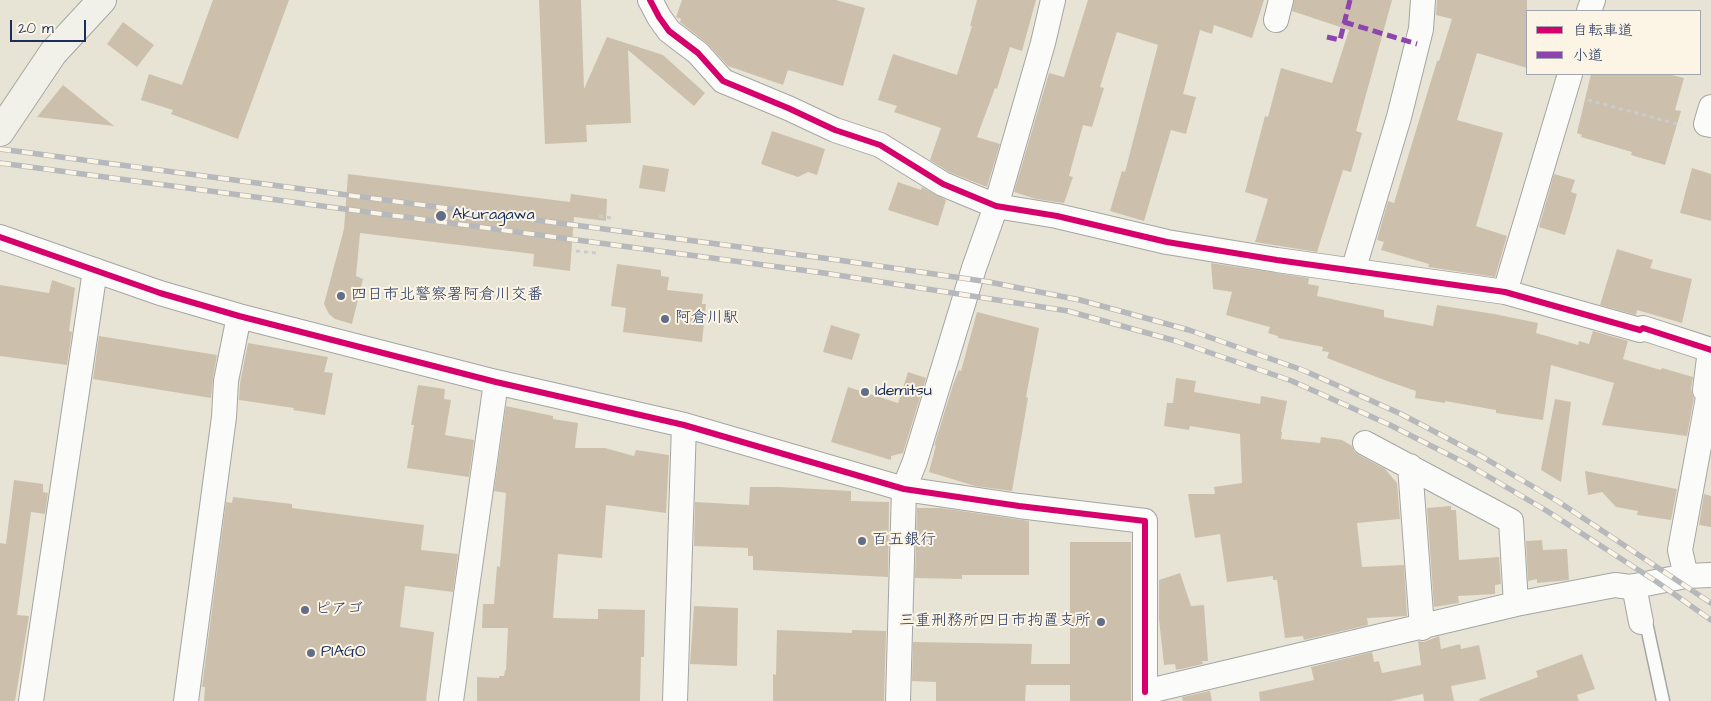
<!DOCTYPE html>
<meta charset="utf-8">
<style>
body{margin:0}
#map{position:relative;width:1711px;height:701px;overflow:hidden;background:#e7e4d5;font-family:"Architects Daughter","Klee One",sans-serif}
canvas{display:block}
.legend{position:absolute;left:1526px;top:10px;width:175px;height:65px;box-sizing:border-box;background:#fcf5e5;border:1px solid #a2a6af;margin:0;padding:6px 9px;list-style:none;font-size:15px;color:#1b2f5e}
.legend li{display:flex;align-items:center;gap:10px;height:25px}
.legend b{width:25px;border:1px solid #a2a6af}
.scale{position:absolute;left:10px;top:20px;width:76px;height:22px;box-sizing:border-box;border:2px solid #1b2f5e;border-top:0;padding-left:6px;font-size:15px;line-height:18px;white-space:nowrap;color:#1b2f5e;-webkit-text-stroke:4px #fcf5e5;paint-order:stroke}
</style>
<div id="map">
<canvas width="1711" height="701"></canvas>
<ul class="legend">
<li><b style="height:6px;background:#d6006c"></b>自転車道</li>
<li><b style="height:6px;background:#8e44ad"></b>小道</li>
</ul>
<div class="scale">20 m</div>
</div>
<script>
const ctx = document.querySelector('canvas').getContext('2d');
ctx.lineJoin = 'round';
function paint(path, color) { ctx.fillStyle = color; ctx.fill(path, 'evenodd'); }
function stroke(path, color, width, dash) { ctx.strokeStyle = color; ctx.lineWidth = width; ctx.lineCap = dash ? 'butt' : 'round'; ctx.setLineDash(dash || []); ctx.stroke(path); }
function label(font, color, halo, rows, align = 'center') {
  ctx.font = font + ' "Architects Daughter","Klee One",sans-serif'; ctx.lineWidth = 4; ctx.setLineDash([]); ctx.textBaseline = 'middle'; ctx.strokeStyle = halo; ctx.fillStyle = color; for (const [text, x, y, turn = 0] of rows) {
    ctx.save(); ctx.translate(x, y); ctx.rotate((+turn || 0) * Math.PI / 180); ctx.textAlign = isNaN(turn) ? turn : align; if (halo) ctx.strokeText(text, 0, 0); ctx.fillText(text, 0, 0); ctx.restore();
  }
}
const building = new Path2D(`
 M 213,0 L 289,0 L 238,139 L 171,114 L 173,110 L 141,100 L 149,74 L 182,85 Z
 M 539,0 L 581,0 L 584,89 L 607,37 L 663,55 L 705,93 L 694,106 L 628,50 L 631,123 L 586,125 L 587,142 L 545,144 Z
 M 682,0 L 836,0 L 865,8 L 843,86 L 788,70 L 783,85 L 728,66 L 708,44 L 680,22 L 681,19 L 676,17 Z
 M 977,0 L 1036,0 L 1022,51 L 1010,47 L 997,89 L 995,88 L 977,137 L 1000,144 L 987,187 L 949,172 L 930,160 L 941,128 L 894,112 L 897,106 L 878,100 L 893,54 L 957,75 L 972,26 L 970,26 Z
 M 1088,0 L 1264,0 L 1252,38 L 1214,25 L 1212,34 L 1200,30 L 1183,94 L 1196,97 L 1186,134 L 1171,130 L 1144,221 L 1110,211 L 1122,171 L 1125,172 L 1158,45 L 1117,32 L 1100,87 L 1104,88 L 1092,127 L 1083,125 L 1069,176 L 1073,177 L 1064,203 L 1036,199 L 1014,192 L 1049,73 L 1064,77 Z
 M 1294,0 L 1392,0 L 1356,131 L 1362,133 L 1351,172 L 1343,170 L 1317,252 L 1255,242 L 1268,199 L 1245,192 L 1265,116 L 1268,117 L 1281,68 L 1332,83 L 1349,30 L 1292,11 Z
 M 1437,0 L 1527,0 L 1527,68 L 1477,53 L 1457,120 L 1503,133 L 1476,226 L 1507,236 L 1495,277 L 1428,267 L 1429,264 L 1381,250 L 1384,242 L 1377,240 L 1388,201 L 1394,203 L 1437,61 L 1439,61 L 1452,19 L 1436,15 Z
 M 123,22 L 154,45 L 137,67 L 107,44 Z
 M 1591,74 L 1668,74 L 1684,78 L 1675,110 L 1681,111 L 1665,165 L 1631,155 L 1632,152 L 1581,137 L 1582,135 L 1577,133 Z
 M 63,85 L 114,126 L 37,117 Z
 M 772,131 L 825,149 L 817,175 L 808,172 L 798,177 L 761,164 Z
 M 643,165 L 669,169 L 665,192 L 639,188 Z
 M 1692,168 L 1711,174 L 1711,221 L 1680,213 Z
 M 348,174 L 570,202 L 571,194 L 607,199 L 606,221 L 574,217 L 570,271 L 533,266 L 534,254 L 360,233 L 356,276 L 363,279 L 352,324 L 335,319 L 329,314 L 324,304 L 344,229 Z
 M 1554,174 L 1575,180 L 1571,192 L 1577,194 L 1565,235 L 1539,227 Z
 M 898,182 L 921,190 L 922,187 L 946,200 L 938,226 L 888,210 Z
 M 1617,249 L 1653,260 L 1650,268 L 1692,279 L 1682,323 L 1637,310 L 1636,315 L 1600,305 Z
 M 1211,263 L 1309,278 L 1308,284 L 1319,286 L 1317,296 L 1384,310 L 1384,317 L 1433,326 L 1437,305 L 1494,314 L 1538,323 L 1536,333 L 1578,345 L 1579,341 L 1589,344 L 1593,331 L 1628,341 L 1623,359 L 1661,370 L 1662,368 L 1693,377 L 1691,389 L 1694,397 L 1687,436 L 1602,425 L 1614,383 L 1551,365 L 1543,420 L 1496,413 L 1496,410 L 1445,401 L 1445,403 L 1415,398 L 1416,391 L 1387,381 L 1327,358 L 1329,352 L 1322,351 L 1323,347 L 1278,338 L 1278,336 L 1268,333 L 1270,327 L 1226,315 L 1232,292 L 1213,289 Z
 M 617,264 L 661,270 L 661,276 L 669,277 L 667,290 L 703,294 L 702,304 L 706,304 L 702,342 L 623,332 L 626,308 L 611,306 Z
 M 52,280 L 75,288 L 69,331 L 72,332 L 67,365 L 0,356 L 0,285 L 49,293 Z
 M 977,312 L 1039,328 L 1026,397 L 1028,398 L 1012,491 L 975,486 L 929,472 L 936,445 L 934,446 L 953,385 L 959,370 L 961,371 Z
 M 831,325 L 860,334 L 852,360 L 823,352 Z
 M 99,336 L 217,355 L 213,378 L 211,398 L 93,379 Z
 M 248,343 L 328,357 L 324,372 L 333,373 L 325,415 L 293,410 L 294,408 L 239,400 L 240,383 Z
 M 908,372 L 926,378 L 903,453 L 891,456 L 891,460 L 831,442 L 848,387 L 898,403 Z
 M 1176,378 L 1196,381 L 1194,392 L 1260,404 L 1261,396 L 1287,401 L 1281,432 L 1282,432 L 1281,439 L 1320,443 L 1321,437 L 1342,440 L 1352,446 L 1354,451 L 1359,455 L 1385,469 L 1397,483 L 1400,519 L 1357,523 L 1362,567 L 1404,565 L 1407,616 L 1367,618 L 1368,625 L 1304,640 L 1303,636 L 1285,638 L 1277,580 L 1273,580 L 1273,576 L 1227,582 L 1220,534 L 1195,538 L 1188,494 L 1215,494 L 1214,487 L 1242,483 L 1240,434 L 1190,426 L 1189,430 L 1164,426 L 1167,403 L 1173,403 Z
 M 418,385 L 445,389 L 444,399 L 451,400 L 445,435 L 474,440 L 469,477 L 407,468 L 414,425 L 411,425 Z
 M 1555,399 L 1571,402 L 1561,482 L 1541,470 Z
 M 506,406 L 553,416 L 553,419 L 578,423 L 575,448 L 605,448 L 634,456 L 636,450 L 669,455 L 666,513 L 606,505 L 602,558 L 558,554 L 553,618 L 598,619 L 598,609 L 645,610 L 644,657 L 641,657 L 640,701 L 477,701 L 477,677 L 499,678 L 499,676 L 504,676 L 505,670 L 506,670 L 508,628 L 482,628 L 483,604 L 494,604 L 497,566 L 500,567 L 506,493 L 494,491 Z
 M 1585,471 L 1677,489 L 1671,520 L 1637,515 L 1638,511 L 1616,507 L 1602,492 L 1588,495 Z
 M 14,480 L 43,484 L 43,492 L 48,493 L 45,514 L 31,512 L 17,615 L 29,616 L 15,701 L 0,701 L 0,543 L 6,544 Z
 M 750,487 L 780,487 L 851,491 L 851,501 L 889,502 L 888,577 L 753,570 L 753,556 L 748,556 L 748,548 L 694,546 L 695,502 L 749,505 Z
 M 1704,494 L 1711,496 L 1711,527 L 1699,525 Z
 M 233,497 L 292,504 L 292,508 L 424,525 L 421,550 L 458,554 L 453,592 L 405,586 L 400,627 L 434,632 L 426,701 L 204,701 L 205,687 L 202,687 L 226,502 L 232,503 Z
 M 1451,506 L 1451,510 L 1456,510 L 1459,560 L 1499,557 L 1501,584 L 1495,585 L 1495,594 L 1458,596 L 1459,603 L 1434,607 L 1427,508 Z
 M 917,508 L 941,508 L 1029,521 L 1029,575 L 962,575 L 962,579 L 915,578 Z
 M 1542,540 L 1543,550 L 1567,549 L 1569,580 L 1537,583 L 1537,579 L 1528,581 L 1526,541 Z
 M 1070,542 L 1131,542 L 1131,701 L 1070,701 L 1070,685 L 1026,685 L 1025,701 L 936,701 L 936,682 L 912,681 L 913,642 L 1032,644 L 1031,664 L 1070,664 Z
 M 1180,573 L 1191,606 L 1204,605 L 1208,661 L 1202,661 L 1203,664 L 1176,670 L 1175,664 L 1164,665 L 1159,619 L 1159,580 Z
 M 694,606 L 738,608 L 737,666 L 690,664 Z
 M 777,630 L 852,633 L 852,630 L 886,631 L 884,701 L 773,701 L 773,674 L 776,675 Z
 M 1439,636 L 1441,649 L 1460,644 L 1461,649 L 1479,645 L 1486,679 L 1451,686 L 1454,701 L 1424,701 L 1423,694 L 1391,701 L 1260,701 L 1259,692 L 1314,680 L 1311,667 L 1372,652 L 1374,662 L 1379,661 L 1382,673 L 1421,665 L 1418,641 L 1424,642 Z
 M 1582,654 L 1595,689 L 1577,695 L 1579,701 L 1480,701 L 1479,699 L 1538,677 L 1536,671 Z
 M 1210,691 L 1212,701 L 1183,701 L 1182,697 Z`);
const path = new Path2D(`
 M 1588,100 L 1681,125
 M 599,216 L 611,218
 M 576,251 L 597,253`);
const lane = new Path2D(`
 M 1641,622 L 1647,627 L 1663,701`);
const street = new Path2D(`
 M 650,0 L 659,17 L 669,31 L 698,53 L 723,81 L 788,108 L 835,130 L 880,145 L 943,184 L 996,206 L 1057,216 L 1167,242 L 1277,260 L 1505,292 L 1640,330 L 1643,328 L 1711,350
 M 1589,11 L 1593,0
 M 1276,20 L 1281,0
 M 1711,107 L 1706,124 L 1711,125
 M 0,237 L 160,293 L 239,316 L 496,382 L 684,425 L 904,489 L 1019,506 L 1145,521 L 1145,692
 M 1353,271 L 1399,117 L 1421,29 L 1423,0
 M 1505,292 L 1570,74
 M 1365,443 L 1511,521 L 1516,604
 M 1410,466 L 1422,628
 M 1686,576 L 1680,550 L 1709,392 L 1705,390 L 1710,350
 M 1634,586 L 1641,622
 M 31,701 L 95,270
 M 186,701 L 224,417 L 226,381 L 239,316
 M 451,701 L 496,382
 M 675,701 L 684,425
 M 898,701 L 904,489 L 915,461 L 974,268 L 996,206 L 1043,43 L 1053,0
 M 1145,701 L 1145,692 L 1516,604 L 1615,585 L 1630,587 L 1686,576 L 1711,575`);
const secondary = new Path2D(`
 M 0,132 L 53,53 L 102,0`);
const rail = new Path2D(`
 M 0,149 L 838,260 L 989,282 L 1080,300 L 1189,330 L 1305,371 L 1401,414 L 1481,456 L 1559,502 L 1711,603
 M 0,163 L 824,273 L 1068,311 L 1176,341 L 1292,381 L 1390,425 L 1467,464 L 1547,511 L 1657,582 L 1711,620`);
const quiet = new Path2D(`
 M 1344,22 L 1417,44
 M 1327,37 L 1340,40 L 1350,0`);
const cycleway = new Path2D(`
 M 650,0 L 659,17 L 669,31 L 698,53 L 723,81 L 788,108 L 835,130 L 880,145 L 943,184 L 996,206 L 1057,216 L 1167,242 L 1277,260 L 1505,292 L 1640,330 L 1643,328 L 1711,350
 M 0,237 L 160,293 L 239,316 L 496,382 L 684,425 L 904,489 L 1019,506 L 1145,521 L 1145,692`);
const markers = [
 [441,216,6,"#626e88"],
 [341,296,5,"#626e88"],
 [665,319,5,"#626e88"],
 [865,392,5,"#626e88"],
 [862,541,5,"#626e88"],
 [305,610,5,"#626e88"],
 [1101,622,5,"#626e88"],
 [311,653,5,"#626e88"]
];
const poiNames = [
 ["Akuragawa",452,216],
 ["四日市北警察署阿倉川交番",351,296],
 ["阿倉川駅",675,319],
 ["Idemitsu",875,392],
 ["百五銀行",872,541],
 ["ピアゴ",315,610],
 ["三重刑務所四日市拘置支所",1091,622,"right"],
 ["PIAGO",321,653]
];
paint(building, '#ccc0ac');
stroke(lane, '#a5a6a4', 15);
stroke(street, '#a5a6a4', 26);
stroke(secondary, '#a5a6a4', 30);
stroke(path, '#cacbcc', 3, [4, 4]);
stroke(lane, '#fbfbf9', 12);
stroke(street, '#fbfbf9', 24);
stroke(secondary, '#f2f1e9', 28);
stroke(rail, '#b6b8bb', 5.5);
stroke(rail, '#fcf5e5', 4, [11]);
stroke(quiet, '#8e44ad', 5, [10, 5]);
stroke(cycleway, '#d6006c', 6);
for (const [x, y, r, color] of markers) { const dot = new Path2D(); dot.arc(x, y, r, 0, 2 * Math.PI); ctx.fillStyle = color; ctx.fill(dot); stroke(dot, '#fcf5e5', 2); }
label('16px', '#1b2f5e', '#fcf5e5', poiNames, 'left');
</script>
